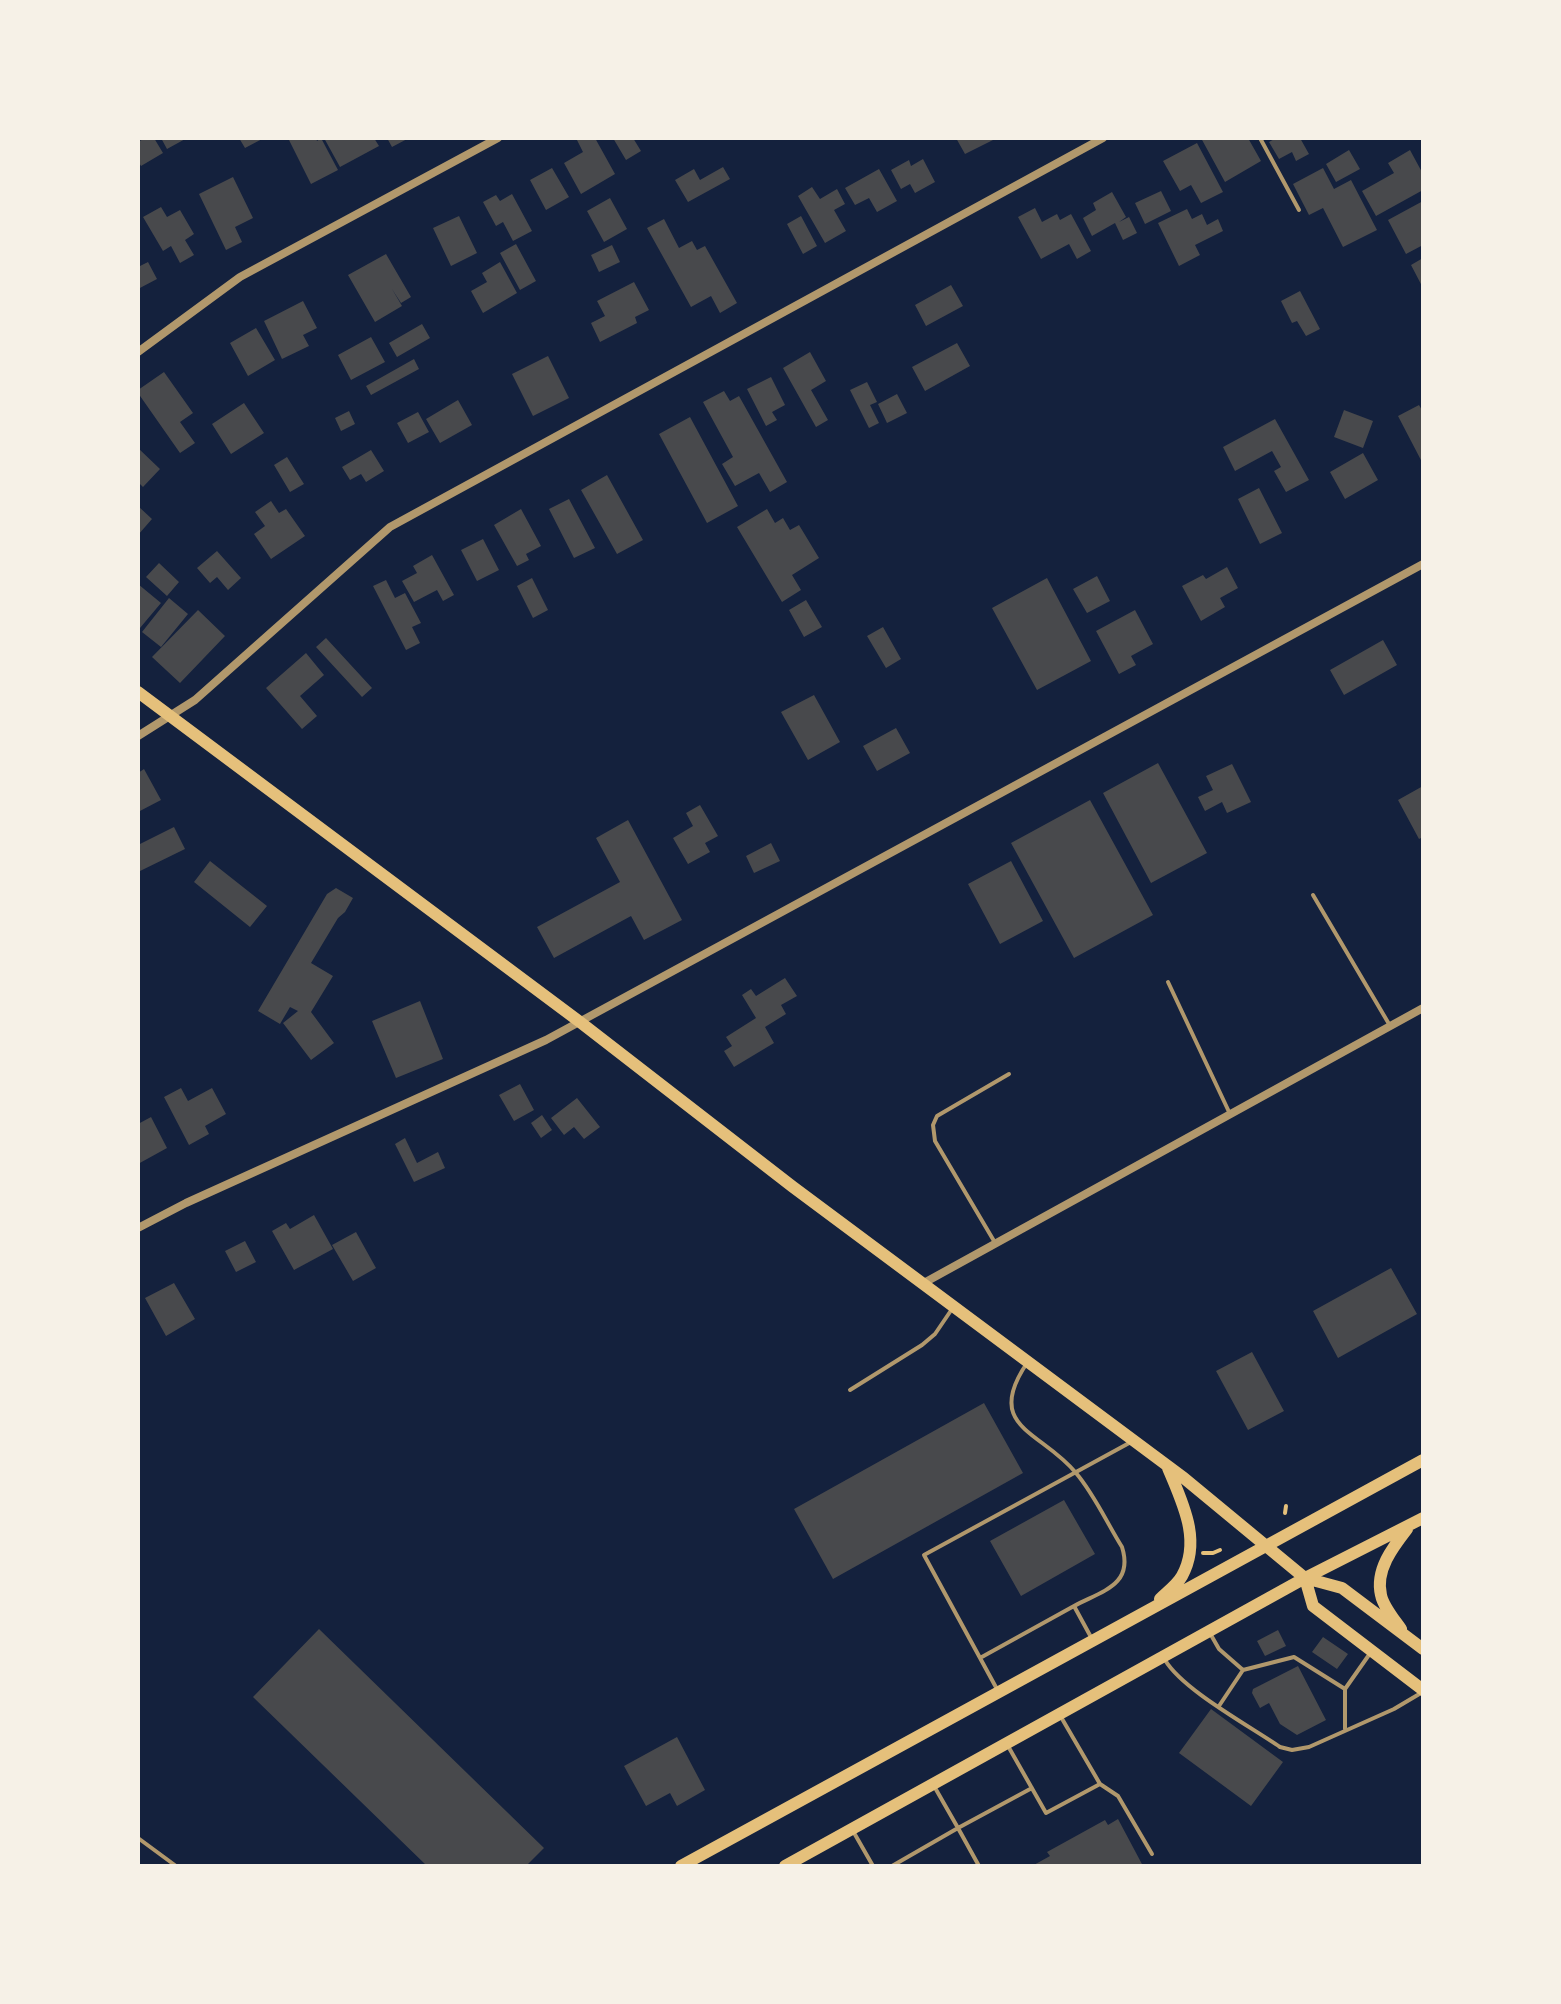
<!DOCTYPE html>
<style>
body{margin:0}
#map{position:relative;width:1561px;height:2004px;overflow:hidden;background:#14213d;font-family:"Fira Sans Condensed",sans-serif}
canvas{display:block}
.frame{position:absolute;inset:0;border:140px solid #f6f1e7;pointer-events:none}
</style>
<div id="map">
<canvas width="1561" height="2004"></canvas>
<div class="frame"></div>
</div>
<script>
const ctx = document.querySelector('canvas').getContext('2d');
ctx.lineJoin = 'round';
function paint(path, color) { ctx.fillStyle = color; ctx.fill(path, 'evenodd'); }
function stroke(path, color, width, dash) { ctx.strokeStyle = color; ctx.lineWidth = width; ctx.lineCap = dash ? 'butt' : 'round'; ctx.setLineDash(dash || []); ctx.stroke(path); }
const building = new Path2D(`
 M 145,138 L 154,138 L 163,153 L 141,166 L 138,161 L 138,142 Z
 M 161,138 L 187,138 L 167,149 Z
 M 239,138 L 264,138 L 245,148 Z
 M 288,138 L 316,138 L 317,141 L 321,138 L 338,170 L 311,184 Z
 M 324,138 L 374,138 L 379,146 L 340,167 Z
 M 387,138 L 409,138 L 392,147 Z
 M 576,138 L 595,138 L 615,174 L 581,194 L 564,163 L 583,152 Z
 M 613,138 L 633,138 L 641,151 L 626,160 Z
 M 956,138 L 997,138 L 965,154 Z
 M 1201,138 L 1248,138 L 1261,161 L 1225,182 Z
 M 1276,138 L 1300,138 L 1309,154 L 1296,161 L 1292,152 L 1279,159 L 1269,142 Z
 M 1197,143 L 1223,192 L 1201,203 L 1191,185 L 1180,191 L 1163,161 Z
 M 1349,150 L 1360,169 L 1336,182 L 1326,164 Z
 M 1410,150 L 1423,174 L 1423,190 L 1376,216 L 1362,191 L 1394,173 L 1388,163 Z
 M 923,159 L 935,182 L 915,193 L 910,184 L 901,189 L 891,170 L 909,160 L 911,166 Z
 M 723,167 L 730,179 L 688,202 L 675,180 L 694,169 L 700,180 Z
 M 552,168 L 569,197 L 546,210 L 530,180 Z
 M 1323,168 L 1334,189 L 1351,180 L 1377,230 L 1343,247 L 1323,208 L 1309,215 L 1293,184 Z
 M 879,169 L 897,201 L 877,212 L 869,198 L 855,205 L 845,188 Z
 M 233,177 L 253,218 L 235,227 L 242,242 L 226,250 L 199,194 Z
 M 812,187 L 820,199 L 837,189 L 845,204 L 834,210 L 846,231 L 825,243 L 798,196 Z
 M 1161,191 L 1171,211 L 1145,224 L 1135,203 Z
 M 1112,192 L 1126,217 L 1119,222 L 1129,217 L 1137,233 L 1123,240 L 1115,223 L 1092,236 L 1083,218 L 1096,210 L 1093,203 Z
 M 512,194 L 532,231 L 513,241 L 503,222 L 496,226 L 483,202 L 496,195 L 500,201 Z
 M 610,198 L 627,229 L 604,242 L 587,211 Z
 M 1423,201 L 1423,245 L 1406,254 L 1388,220 Z
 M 161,207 L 167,217 L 180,210 L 194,234 L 185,240 L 194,255 L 180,263 L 171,246 L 163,251 L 143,217 Z
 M 1035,208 L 1042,222 L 1057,214 L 1060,220 L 1071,214 L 1091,251 L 1077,259 L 1069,244 L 1041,259 L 1018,217 Z
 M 1187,209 L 1192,219 L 1202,214 L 1207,225 L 1218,219 L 1223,231 L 1195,245 L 1200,255 L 1179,266 L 1158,223 Z
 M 459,216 L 477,253 L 451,266 L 433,228 Z
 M 801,216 L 817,246 L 803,254 L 787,224 Z
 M 664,219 L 679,248 L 692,241 L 697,250 L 705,246 L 737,303 L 720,313 L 711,296 L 691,307 L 647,228 Z
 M 516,244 L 536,281 L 520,290 L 500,253 Z
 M 612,245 L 620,262 L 599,272 L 591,255 Z
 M 386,254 L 411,297 L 401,303 L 392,289 L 402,306 L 375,322 L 348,275 Z
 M 1423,258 L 1423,288 L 1411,265 Z
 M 148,262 L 157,279 L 138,289 L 138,267 Z
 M 500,262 L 517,293 L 483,313 L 471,291 L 487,282 L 482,273 Z
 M 634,282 L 649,310 L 635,317 L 637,323 L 600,342 L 591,323 L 605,316 L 597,301 Z
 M 951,285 L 963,306 L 926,326 L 915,305 Z
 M 1300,291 L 1320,329 L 1306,336 L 1297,321 L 1292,323 L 1281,301 Z
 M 303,301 L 317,328 L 303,335 L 309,346 L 282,359 L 264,321 Z
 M 422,324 L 430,338 L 397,357 L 389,343 Z
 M 256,328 L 275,360 L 248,376 L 230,343 Z
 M 371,337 L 385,362 L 351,380 L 338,355 Z
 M 957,343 L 970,366 L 925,391 L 912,367 Z
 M 810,352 L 826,381 L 811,390 L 828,420 L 816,427 L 783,368 Z
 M 548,356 L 569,398 L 533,416 L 512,374 Z
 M 414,359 L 419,369 L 371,395 L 366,386 Z
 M 164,372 L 193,413 L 180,422 L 195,443 L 180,453 L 138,393 L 138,390 Z
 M 771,377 L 785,405 L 772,412 L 777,420 L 766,426 L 747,389 Z
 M 867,382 L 877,402 L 870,405 L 879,423 L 869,428 L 850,390 Z
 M 724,391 L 730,401 L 739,396 L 787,482 L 770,492 L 759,473 L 735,486 L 722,464 L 733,457 L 703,402 Z
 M 897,394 L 907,413 L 887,423 L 878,404 Z
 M 458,400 L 472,425 L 440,443 L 426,419 Z
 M 244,403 L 264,433 L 231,454 L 212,424 Z
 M 1419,405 L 1423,412 L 1423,464 L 1398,416 Z
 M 1344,410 L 1373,421 L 1363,448 L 1334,437 Z
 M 349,411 L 355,424 L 341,431 L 335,418 Z
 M 418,412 L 429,432 L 408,443 L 397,423 Z
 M 690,417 L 738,506 L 707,523 L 659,434 Z
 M 1275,419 L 1309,480 L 1286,492 L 1274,471 L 1281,467 L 1272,451 L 1235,471 L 1223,447 Z
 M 138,448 L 160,469 L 143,487 L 138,482 Z
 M 371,450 L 384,471 L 366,482 L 361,474 L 350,480 L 342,467 Z
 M 1363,453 L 1378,480 L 1345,499 L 1330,472 Z
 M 287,457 L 304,484 L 290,492 L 274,465 Z
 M 607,475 L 643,540 L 617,554 L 581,490 Z
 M 1259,488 L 1282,533 L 1260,544 L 1238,499 Z
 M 569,499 L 595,548 L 574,558 L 549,509 Z
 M 271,501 L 279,513 L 286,509 L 305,536 L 271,559 L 254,534 L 265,526 L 255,512 Z
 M 138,506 L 152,519 L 138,535 Z
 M 521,509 L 541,546 L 526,554 L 529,560 L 517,566 L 494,525 Z
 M 767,509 L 775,523 L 783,518 L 790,530 L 799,525 L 819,558 L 792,575 L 801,590 L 782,602 L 737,527 Z
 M 483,539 L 499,570 L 477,581 L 461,550 Z
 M 217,551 L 241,578 L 228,590 L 217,577 L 210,583 L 197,568 Z
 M 432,555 L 454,595 L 443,601 L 437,590 L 414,602 L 402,581 L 417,573 L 413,566 Z
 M 159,563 L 179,582 L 167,596 L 146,577 Z
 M 1227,567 L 1238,588 L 1220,598 L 1225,607 L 1201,621 L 1182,586 L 1203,575 L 1206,579 Z
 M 1097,576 L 1110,601 L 1087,613 L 1073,589 Z
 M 532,578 L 548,610 L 533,618 L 517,586 Z
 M 1047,578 L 1091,661 L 1037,690 L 992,608 Z
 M 386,580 L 395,598 L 405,593 L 421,623 L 412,627 L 420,643 L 406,650 L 373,586 Z
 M 138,584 L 161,603 L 140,628 L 138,626 Z
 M 169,598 L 188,614 L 161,647 L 142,632 Z
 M 806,600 L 822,627 L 804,637 L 789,610 Z
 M 198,610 L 225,636 L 180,683 L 152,657 Z
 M 1135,610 L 1153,644 L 1131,656 L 1136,665 L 1119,674 L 1096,631 Z
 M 883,627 L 901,659 L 886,668 L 867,636 Z
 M 326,638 L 372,688 L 362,697 L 316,647 Z
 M 1383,640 L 1397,665 L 1344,695 L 1330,670 Z
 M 306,653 L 324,675 L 300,696 L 317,716 L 302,729 L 266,688 Z
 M 814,695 L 840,742 L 808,760 L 781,712 Z
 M 896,728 L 910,753 L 877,771 L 863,746 Z
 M 1158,763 L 1207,853 L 1151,883 L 1103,793 Z
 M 1232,764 L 1251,802 L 1227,813 L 1222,802 L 1205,811 L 1198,797 L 1213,790 L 1206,776 Z
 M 144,769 L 161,800 L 138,812 L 138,773 Z
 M 1423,786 L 1423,837 L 1419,839 L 1398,800 Z
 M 1090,800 L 1153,915 L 1074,958 L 1011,843 Z
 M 700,805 L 718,836 L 705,843 L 710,852 L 688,864 L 673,838 L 693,826 L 686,813 Z
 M 628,820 L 682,920 L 644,940 L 631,916 L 554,958 L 537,927 L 620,882 L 596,838 Z
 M 174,827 L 185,849 L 138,872 L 138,845 Z
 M 771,843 L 780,861 L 754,873 L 746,856 Z
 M 210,861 L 267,906 L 250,927 L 194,882 Z
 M 1011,861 L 1043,921 L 1000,944 L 968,884 Z
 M 336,888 L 353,898 L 345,912 L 338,918 L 311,963 L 333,976 L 311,1012 L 334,1043 L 311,1060 L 283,1023 L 298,1011 L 290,1007 L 280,1024 L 258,1011 L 327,894 Z
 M 785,978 L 797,996 L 781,1005 L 786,1014 L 765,1027 L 774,1043 L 734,1067 L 724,1051 L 732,1046 L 726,1037 L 756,1018 L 742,995 L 751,989 L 756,996 Z
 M 420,1001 L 443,1059 L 396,1078 L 372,1021 Z
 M 520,1084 L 534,1110 L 514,1121 L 499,1095 Z
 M 181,1088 L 188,1101 L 212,1088 L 226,1114 L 205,1126 L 209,1134 L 189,1145 L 164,1097 Z
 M 577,1098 L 600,1127 L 584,1139 L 574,1127 L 564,1135 L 551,1118 Z
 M 542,1115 L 552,1130 L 541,1138 L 531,1123 Z
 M 151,1117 L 167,1148 L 138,1164 L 138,1124 Z
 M 405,1138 L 417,1163 L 438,1152 L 445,1168 L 414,1182 L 395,1144 Z
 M 314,1215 L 333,1249 L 294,1270 L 272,1231 L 286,1223 L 290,1229 Z
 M 356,1232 L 376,1268 L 353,1281 L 332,1245 Z
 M 245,1241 L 256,1262 L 236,1272 L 225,1251 Z
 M 1391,1268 L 1417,1314 L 1338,1358 L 1313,1311 Z
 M 174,1283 L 195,1319 L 166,1336 L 145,1298 Z
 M 1252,1352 L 1284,1411 L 1248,1430 L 1216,1371 Z
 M 984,1403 L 1023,1473 L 833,1579 L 794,1509 Z
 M 1064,1500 L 1095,1554 L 1021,1596 L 990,1541 Z
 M 319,1629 L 544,1848 L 526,1866 L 427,1866 L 253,1697 Z
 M 1278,1630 L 1286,1646 L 1265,1656 L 1257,1641 Z
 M 1323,1637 L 1348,1654 L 1337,1669 L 1312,1652 Z
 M 1298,1666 L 1326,1720 L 1297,1735 L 1280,1724 L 1269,1703 L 1260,1708 L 1252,1693 L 1253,1689 Z
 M 1211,1709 L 1283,1762 L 1251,1806 L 1179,1753 Z
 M 677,1737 L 705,1790 L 677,1806 L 670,1793 L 646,1806 L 624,1766 Z
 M 1118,1819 L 1143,1866 L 1032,1866 L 1050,1856 L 1047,1852 L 1105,1820 L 1108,1825 Z`);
const path = new Path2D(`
 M 1285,1513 L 1286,1506
 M 1203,1553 L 1213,1553 L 1220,1550`);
const service = new Path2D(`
 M 1260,138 L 1299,210
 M 1313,895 L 1389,1024
 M 1168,982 L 1230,1114
 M 994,1241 L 935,1141 L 933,1125 L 937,1116 L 1009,1074
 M 1027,1363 C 983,1428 1042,1431 1076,1473 C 1094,1494 1107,1523 1122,1547 C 1134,1585 1102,1591 1074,1606 L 1092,1639
 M 850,1390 L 922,1345 L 935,1334 L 952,1309
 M 1211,1635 L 1219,1649 L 1243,1670 L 1294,1657 L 1345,1689
 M 980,1658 L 1074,1606
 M 1165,1660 C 1183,1690 1248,1725 1280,1747 L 1292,1750 L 1309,1747 L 1394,1709 L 1421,1693
 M 998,1691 L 924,1555 L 1131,1442
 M 1219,1706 L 1243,1670
 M 1061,1717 L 1100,1784
 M 1345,1729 L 1345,1689 L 1371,1652
 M 1008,1746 L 1046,1813 L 1100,1784 L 1118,1796 L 1152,1854
 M 934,1786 L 958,1828 L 1032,1788
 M 853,1831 L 873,1866
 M 138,1838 L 176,1866
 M 892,1866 L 958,1828 L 979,1866`);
const minor = new Path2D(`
 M 138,352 L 240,277 L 498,138
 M 138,736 L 195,700 L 390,527 L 1103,138
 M 138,1228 L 186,1203 L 546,1040 L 1423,564
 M 922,1284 L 1423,1008`);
const secondary = new Path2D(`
 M 138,692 L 580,1022 L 793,1187 L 1184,1478 L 1305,1578 L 1342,1588 L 1423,1649
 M 1305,1578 L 1313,1606 L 1423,1690
 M 1160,1599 C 1167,1592 1177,1585 1182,1576 C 1202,1540 1182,1502 1168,1468
 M 1401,1629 C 1394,1619 1383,1606 1381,1595 C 1375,1570 1393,1547 1407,1529
 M 681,1866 L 1423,1460
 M 785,1866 L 1305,1578 L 1423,1518`);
paint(building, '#48494c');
stroke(path, '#e5c07b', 4);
stroke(service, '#b1986c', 4);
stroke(minor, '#b1986c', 8);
stroke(secondary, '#e5c07b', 12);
</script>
